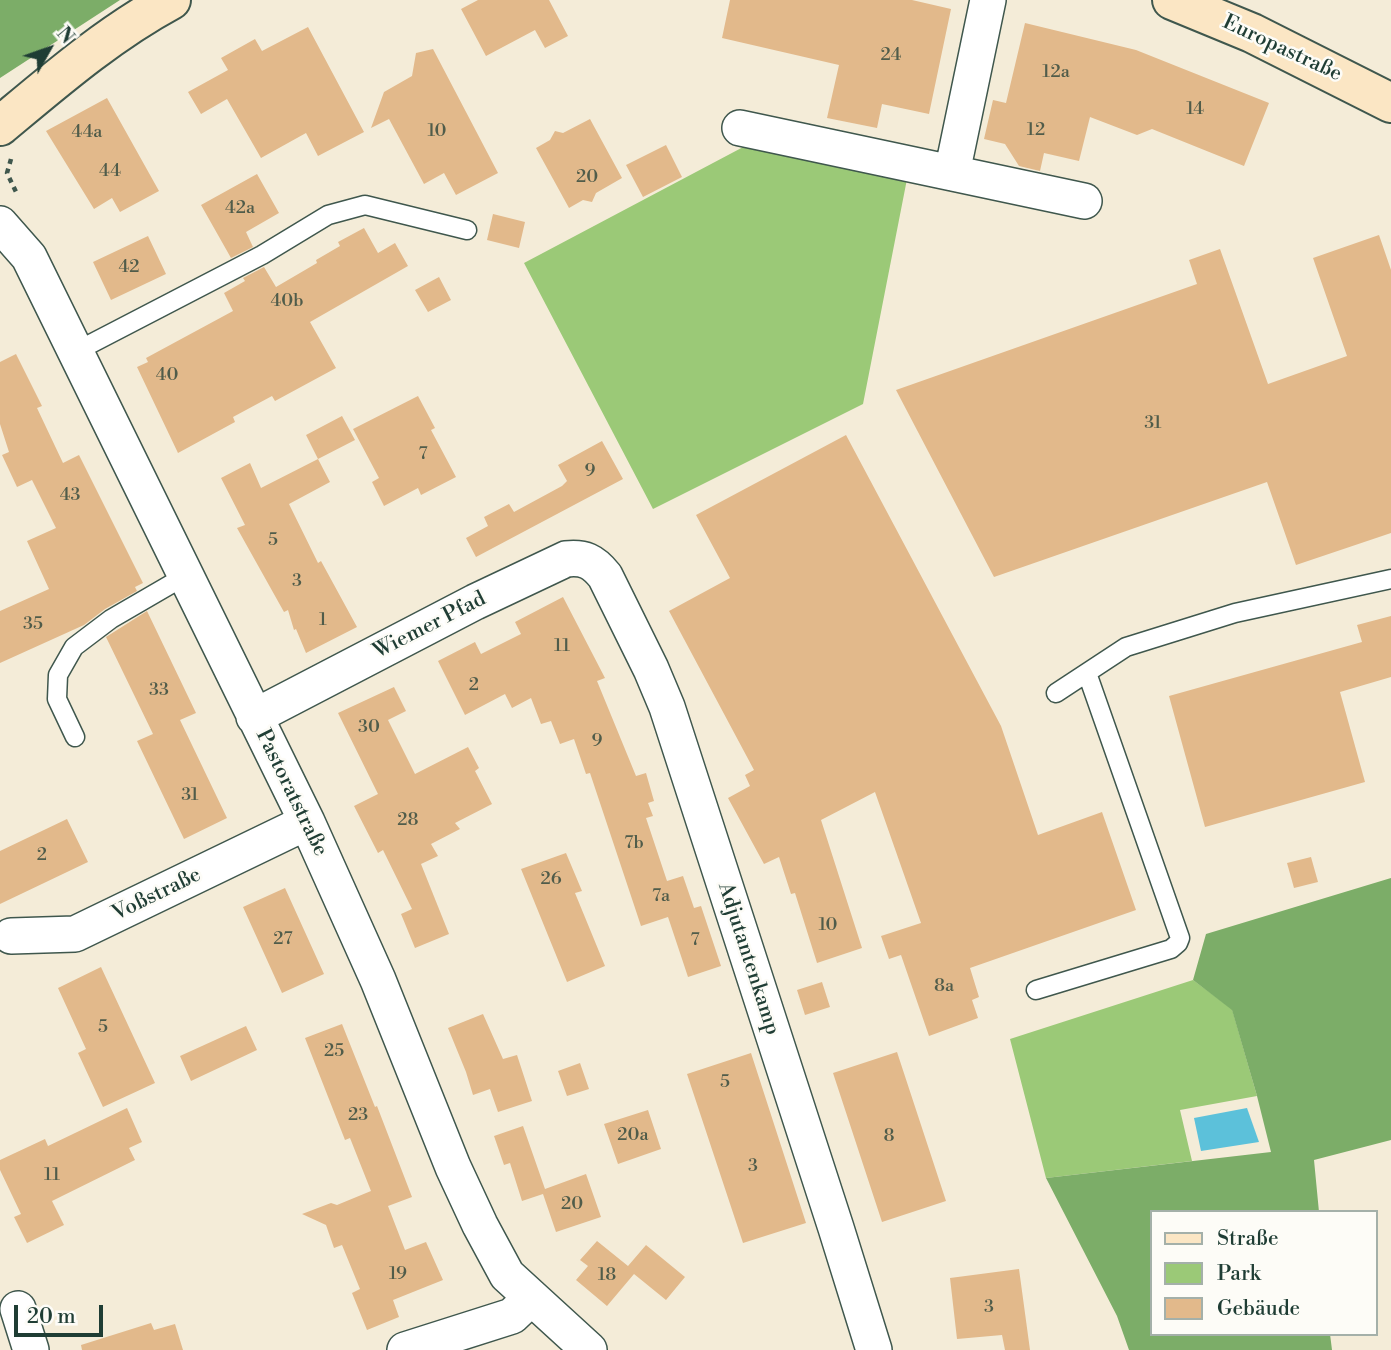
<!DOCTYPE html>
<meta charset="utf-8">
<style>
body{margin:0}
#map{position:relative;width:1391px;height:1350px;overflow:hidden;background:#f4ecd8;font-family:"Libre Bodoni",serif}
canvas{display:block}
.legend{position:absolute;left:1150px;top:1210px;width:228px;height:126px;box-sizing:border-box;background:#fdfcf7;border:2px solid #a4b0a9;margin:0;padding:9px 12px;list-style:none;font-size:21px;color:#1f3d34}
.legend li{display:flex;align-items:center;gap:14px;height:35px}
.legend b{width:35px;border:2px solid #a4b0a9}
.north{position:absolute;left:14px;top:14px;width:70px;height:70px;-webkit-text-stroke:5px #fdfcf7;paint-order:stroke;rotate:50deg;font-size:19px;font-weight:700;line-height:28px;text-align:center;color:#1f3d34}
.north::after{content:'';display:block;margin:auto;width:24px;height:32px;background:#1f3d34;clip-path:polygon(50% 0,100% 100%,50% 72%,0 100%)}
.scale{position:absolute;left:14px;top:1305px;width:89px;height:32px;box-sizing:border-box;border:4px solid #1f3d34;border-top:0;padding-left:9px;font-size:21px;line-height:24px;white-space:nowrap;color:#1f3d34;-webkit-text-stroke:5px #fdfcf7;paint-order:stroke}
</style>
<div id="map">
<canvas width="1391" height="1350"></canvas>
<ul class="legend">
<li><b style="height:9px;background:#fbe6c4"></b>Straße</li>
<li><b style="height:19px;background:#9bc977"></b>Park</li>
<li><b style="height:19px;background:#e2b98b"></b>Gebäude</li>
</ul>
<div class="north">N</div>
<div class="scale">20 m</div>
</div>
<script>
const ctx = document.querySelector('canvas').getContext('2d');
ctx.lineJoin = 'round';
function paint(path, color) { ctx.fillStyle = color; ctx.fill(path, 'evenodd'); }
function stroke(path, color, width, dash) { ctx.strokeStyle = color; ctx.lineWidth = width; ctx.lineCap = dash ? 'butt' : 'round'; ctx.setLineDash(dash || []); ctx.stroke(path); }
function label(font, color, halo, rows, align = 'center') {
  ctx.font = font + ' "Libre Bodoni",serif'; ctx.lineWidth = 5; ctx.setLineDash([]); ctx.textBaseline = 'middle'; ctx.strokeStyle = halo; ctx.fillStyle = color; for (const [text, x, y, turn = 0] of rows) {
    ctx.save(); ctx.translate(x, y); ctx.rotate((+turn || 0) * Math.PI / 180); ctx.textAlign = isNaN(turn) ? turn : align; if (halo) ctx.strokeText(text, 0, 0); ctx.fillText(text, 0, 0); ctx.restore();
  }
}
const green = new Path2D(`
 M 747,145 L 907,179 L 863,404 L 653,509 L 524,263 Z
 M 1193,980 L 1232,1009 L 1257,1096 L 1180,1110 L 1192,1161 L 1046,1178 L 1010,1039 Z`);
const forest = new Path2D(`
 M 0,0 L 120,0 L 0,78 Z
 M 1391,878 L 1391,1140 L 1314,1160 L 1319,1212 L 1151,1212 L 1151,1334 L 1330,1334 L 1332,1350 L 1129,1350 L 1117,1316 L 1046,1178 L 1271,1152 L 1257,1096 L 1232,1010 L 1193,980 L 1206,934 Z`);
const water = new Path2D(`
 M 1247,1108 L 1259,1142 L 1201,1151 L 1194,1118 Z`);
const building = new Path2D(`
 M 478,0 L 549,0 L 568,36 L 545,48 L 535,30 L 486,56 L 461,9 Z
 M 730,0 L 912,0 L 951,9 L 929,114 L 882,104 L 877,128 L 827,118 L 839,65 L 722,38 Z
 M 1025,23 L 1136,50 L 1269,103 L 1244,166 L 1152,129 L 1137,135 L 1090,117 L 1079,161 L 1044,153 L 1040,171 L 1019,166 L 1005,144 L 984,139 L 993,100 L 1006,103 Z
 M 308,27 L 364,132 L 318,156 L 306,133 L 261,158 L 227,99 L 201,114 L 188,92 L 228,70 L 221,58 L 255,39 L 262,51 Z
 M 433,49 L 498,173 L 456,195 L 444,173 L 424,184 L 389,119 L 371,128 L 384,92 L 412,76 L 416,53 Z
 M 107,98 L 159,191 L 120,212 L 112,198 L 94,209 L 46,131 Z
 M 590,119 L 622,178 L 596,193 L 592,202 L 583,200 L 569,208 L 536,148 L 550,140 L 555,131 L 563,133 Z
 M 666,145 L 682,177 L 643,197 L 626,165 Z
 M 257,174 L 279,213 L 246,232 L 253,247 L 231,258 L 201,205 Z
 M 493,214 L 525,222 L 519,248 L 487,240 Z
 M 364,228 L 378,253 L 395,243 L 408,266 L 310,322 L 336,368 L 275,401 L 272,396 L 233,417 L 235,422 L 178,453 L 137,367 L 148,362 L 146,358 L 233,311 L 224,293 L 245,281 L 243,278 L 264,267 L 276,287 L 317,263 L 316,260 L 340,246 L 338,242 Z
 M 1379,235 L 1391,270 L 1391,533 L 1296,565 L 1267,482 L 994,577 L 896,390 L 1197,284 L 1189,260 L 1220,249 L 1268,384 L 1347,356 L 1313,258 Z
 M 148,236 L 166,274 L 111,300 L 93,262 Z
 M 439,277 L 451,300 L 428,312 L 415,290 Z
 M 16,354 L 42,406 L 37,408 L 63,463 L 79,455 L 143,583 L 135,587 L 137,591 L 105,609 L 84,625 L 0,663 L 0,611 L 49,589 L 27,541 L 56,528 L 32,480 L 17,487 L 2,455 L 9,452 L 0,424 L 0,362 Z
 M 418,396 L 435,428 L 431,430 L 456,477 L 421,495 L 418,488 L 384,506 L 372,482 L 379,478 L 353,429 Z
 M 342,416 L 355,440 L 318,459 L 306,435 Z
 M 846,435 L 1001,726 L 1038,835 L 1102,812 L 1136,910 L 970,968 L 979,997 L 972,1000 L 978,1018 L 929,1036 L 901,955 L 889,959 L 881,936 L 921,923 L 875,792 L 821,820 L 862,948 L 817,963 L 795,893 L 791,894 L 779,857 L 764,864 L 728,798 L 750,786 L 745,775 L 754,770 L 669,611 L 730,578 L 696,515 Z
 M 602,441 L 623,479 L 476,557 L 466,538 L 488,526 L 484,517 L 509,504 L 514,512 L 562,486 L 567,481 L 558,465 Z
 M 318,459 L 330,482 L 289,504 L 318,563 L 321,561 L 357,627 L 306,653 L 296,629 L 294,630 L 288,610 L 284,612 L 237,528 L 245,525 L 221,478 L 250,463 L 261,488 Z
 M 563,597 L 605,678 L 597,681 L 636,776 L 646,773 L 654,801 L 648,803 L 653,816 L 646,818 L 667,881 L 683,876 L 694,908 L 701,906 L 721,966 L 688,977 L 668,917 L 641,926 L 590,773 L 586,774 L 574,739 L 560,744 L 551,721 L 541,724 L 531,698 L 512,708 L 505,694 L 465,715 L 438,661 L 475,642 L 481,654 L 521,634 L 515,622 Z
 M 147,611 L 196,713 L 180,720 L 227,818 L 184,839 L 137,741 L 153,734 L 106,637 Z
 M 1391,616 L 1391,677 L 1340,692 L 1365,782 L 1205,827 L 1169,696 L 1362,642 L 1357,625 Z
 M 394,687 L 406,711 L 388,720 L 415,774 L 468,747 L 479,768 L 475,771 L 492,804 L 455,823 L 460,829 L 431,844 L 438,856 L 421,864 L 449,934 L 415,948 L 401,914 L 412,909 L 383,850 L 378,853 L 354,806 L 378,794 L 338,713 Z
 M 67,819 L 88,862 L 0,904 L 0,851 Z
 M 566,853 L 582,891 L 575,893 L 605,966 L 567,982 L 521,869 Z
 M 1311,857 L 1318,882 L 1294,888 L 1287,863 Z
 M 285,888 L 324,974 L 282,993 L 243,907 Z
 M 101,967 L 155,1083 L 103,1107 L 78,1053 L 86,1049 L 58,988 Z
 M 822,982 L 830,1007 L 805,1015 L 797,990 Z
 M 483,1014 L 503,1059 L 517,1055 L 532,1101 L 498,1112 L 490,1089 L 473,1095 L 466,1072 L 448,1028 Z
 M 342,1024 L 375,1107 L 377,1106 L 412,1197 L 388,1206 L 405,1250 L 426,1242 L 443,1280 L 393,1300 L 399,1317 L 367,1330 L 352,1293 L 360,1289 L 342,1245 L 334,1248 L 326,1225 L 302,1214 L 331,1203 L 337,1205 L 371,1191 L 350,1138 L 345,1140 L 305,1038 Z
 M 246,1026 L 257,1050 L 191,1081 L 180,1056 Z
 M 897,1052 L 946,1201 L 882,1222 L 833,1073 Z
 M 751,1053 L 806,1223 L 743,1243 L 687,1074 Z
 M 580,1063 L 589,1089 L 567,1096 L 558,1071 Z
 M 127,1108 L 142,1142 L 129,1148 L 135,1160 L 52,1201 L 64,1225 L 27,1243 L 14,1217 L 21,1214 L 0,1170 L 0,1160 L 45,1139 L 48,1146 Z
 M 648,1110 L 661,1149 L 618,1164 L 604,1124 Z
 M 523,1126 L 545,1189 L 586,1174 L 601,1217 L 556,1232 L 543,1194 L 522,1201 L 510,1163 L 504,1165 L 494,1136 Z
 M 597,1241 L 628,1266 L 646,1245 L 685,1277 L 666,1300 L 634,1274 L 607,1306 L 576,1280 L 588,1266 L 580,1260 Z
 M 1019,1269 L 1030,1350 L 1005,1350 L 1002,1335 L 957,1339 L 950,1278 Z
 M 151,1323 L 154,1330 L 175,1324 L 183,1350 L 82,1350 L 81,1345 Z`);
const path = new Path2D(`
 M 11,159 L 7,173 L 18,196`);
const lane = new Path2D(`
 M 75,352 L 262,255 L 328,215 L 365,205 L 467,230
 M 1056,693 L 1126,647 L 1235,613 L 1391,579
 M 75,737 L 57,699 L 58,675 L 74,647 L 111,619 L 185,576
 M 1036,990 L 1171,949 L 1178,943 L 1180,938 L 1087,673`);
const street = new Path2D(`
 M 988,0 L 952,173 L 1084,201
 M 740,128 L 952,173
 M 0,224 L 29,257 L 307,822 L 378,980 L 453,1167 L 480,1225 L 507,1275 L 589,1350
 M 254,717 L 475,602 L 566,559 C 584,557 593,561 605,576 L 651,669 L 667,707 L 836,1228 L 874,1350
 M 11,936 L 75,934 L 307,822
 M 18,1309 L 31,1350
 M 405,1350 L 512,1316 L 531,1298`);
const secondary = new Path2D(`
 M 1172,0 L 1252,33 L 1391,103
 M 0,126 C 54,81 108,34 171,0`);
const numberNames = [
 ["24",891,56],
 ["12a",1056,73],
 ["14",1195,110],
 ["12",1036,131],
 ["10",437,132],
 ["44a",87,133],
 ["44",110,172],
 ["20",587,178],
 ["42a",240,209],
 ["42",129,268],
 ["40b",287,302],
 ["40",167,376],
 ["31",1153,424],
 ["7",423,455],
 ["9",590,472],
 ["43",70,496],
 ["5",273,541],
 ["3",297,582],
 ["1",323,621],
 ["35",33,625],
 ["11",562,647],
 ["2",474,686],
 ["33",159,691],
 ["30",369,728],
 ["9",597,742],
 ["31",190,796],
 ["28",408,821],
 ["7b",634,844],
 ["2",42,856],
 ["26",551,880],
 ["7a",661,897],
 ["10",828,926],
 ["27",283,940],
 ["7",695,941],
 ["8a",944,987],
 ["5",103,1028],
 ["25",334,1052],
 ["5",725,1083],
 ["23",358,1116],
 ["20a",633,1136],
 ["8",889,1137],
 ["3",753,1167],
 ["11",52,1176],
 ["20",572,1205],
 ["19",398,1275],
 ["18",607,1276],
 ["3",989,1308]
];
const streetNames = [
 ["Europastraße",1282,49,25],
 ["Wiemer Pfad",430,626,-27],
 ["Pastoratstraße",291,793,64],
 ["Voßstraße",157,895,-26],
 ["Adjutantenkamp",748,959,72]
];
paint(green, '#9bc977');
paint(forest, '#7cad68');
paint(water, '#5cc1da');
paint(building, '#e2b98b');
stroke(lane, '#3f574d', 21);
stroke(street, '#3f574d', 38);
stroke(secondary, '#3f574d', 42);
stroke(path, '#3f574d', 4.5, [5, 5]);
stroke(lane, '#fff', 18);
stroke(street, '#fff', 35);
stroke(secondary, '#fbe6c4', 38);
label('18px', '#505c4a', null, numberNames);
label('21px', '#1f3d34', '#fdfcf7', streetNames);
</script>
